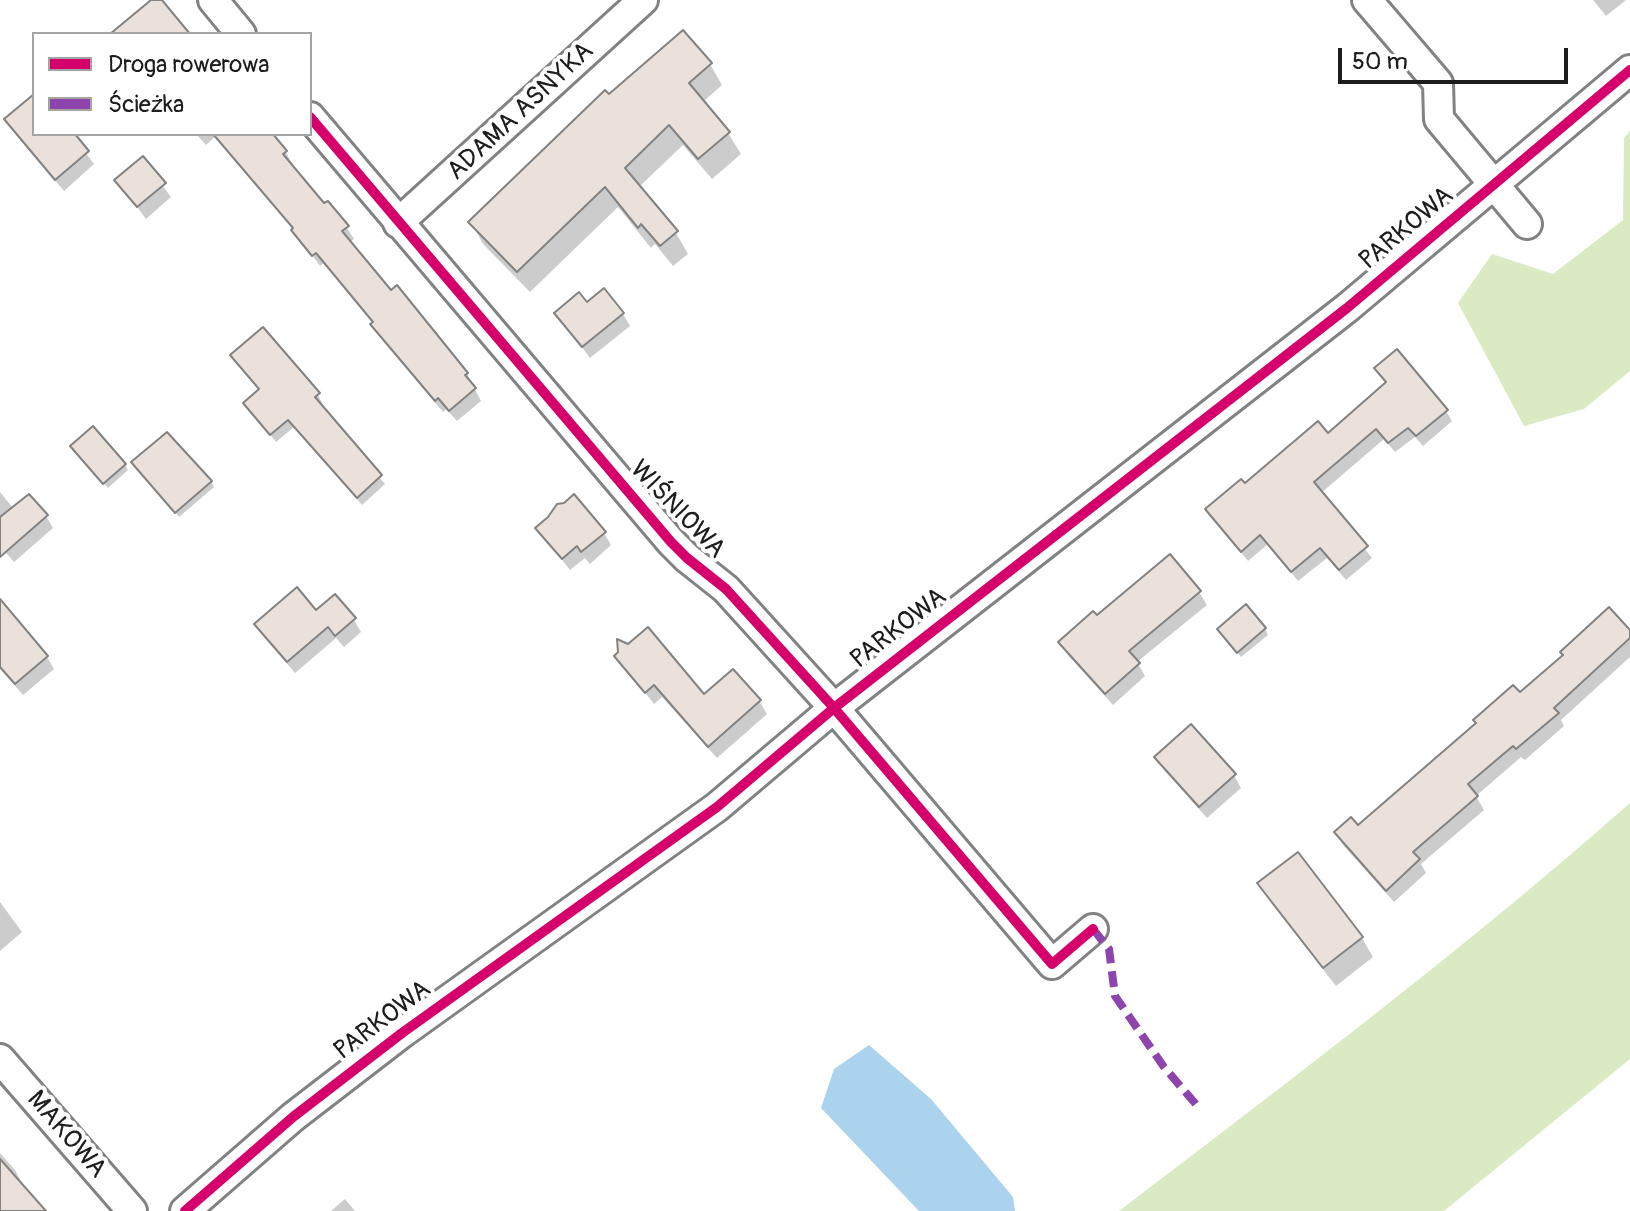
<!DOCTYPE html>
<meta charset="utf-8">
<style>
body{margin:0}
#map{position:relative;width:1630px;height:1211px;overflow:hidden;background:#fff;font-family:Pangolin,sans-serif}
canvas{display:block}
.legend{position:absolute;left:32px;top:32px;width:280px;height:104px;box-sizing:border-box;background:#fff;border:2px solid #a4a4a4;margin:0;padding:10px 14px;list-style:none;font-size:24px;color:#1c1c1c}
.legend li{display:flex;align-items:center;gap:16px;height:40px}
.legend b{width:40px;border:2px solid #a4a4a4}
.scale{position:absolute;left:1338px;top:48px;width:230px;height:36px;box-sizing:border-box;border:4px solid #1c1c1c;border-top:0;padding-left:10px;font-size:24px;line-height:28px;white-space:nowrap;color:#1c1c1c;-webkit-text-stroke:6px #fff;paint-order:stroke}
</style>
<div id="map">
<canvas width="1630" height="1211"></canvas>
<ul class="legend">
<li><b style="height:10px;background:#d6006c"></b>Droga rowerowa</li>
<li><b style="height:10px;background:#8e44ad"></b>Ścieżka</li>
</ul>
<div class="scale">50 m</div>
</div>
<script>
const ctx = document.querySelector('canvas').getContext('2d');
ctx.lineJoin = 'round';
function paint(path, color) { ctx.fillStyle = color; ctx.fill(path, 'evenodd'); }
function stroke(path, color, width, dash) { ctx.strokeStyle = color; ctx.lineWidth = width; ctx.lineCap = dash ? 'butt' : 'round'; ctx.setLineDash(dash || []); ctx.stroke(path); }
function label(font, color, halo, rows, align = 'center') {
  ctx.font = font + ' Pangolin,sans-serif'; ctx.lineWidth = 8; ctx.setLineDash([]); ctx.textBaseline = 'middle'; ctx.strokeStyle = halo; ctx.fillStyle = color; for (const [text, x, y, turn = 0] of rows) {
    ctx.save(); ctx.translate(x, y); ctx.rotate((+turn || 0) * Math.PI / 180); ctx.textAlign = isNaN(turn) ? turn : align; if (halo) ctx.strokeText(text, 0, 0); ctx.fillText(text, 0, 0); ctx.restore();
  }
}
const green = new Path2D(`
 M 1630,131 L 1630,371 L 1584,409 L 1524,426 L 1458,303 L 1492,254 L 1553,274 L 1623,220 L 1624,138 Z
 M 1630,803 L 1630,1059 L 1444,1211 L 1119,1211 C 1292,1079 1467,947 1630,803 Z`);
const water = new Path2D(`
 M 869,1045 L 931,1099 L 1013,1197 L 1015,1211 L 919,1211 L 821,1108 L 834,1069 Z`);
const shadow = new Path2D(`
 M 1593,0 L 1626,0 L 1606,16 Z
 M 710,64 L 722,85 L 703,102 L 728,133 L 741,154 L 712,179 L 683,145 L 639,187 L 676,233 L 688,254 L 673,266 L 655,244 L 651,248 L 618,207 L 530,292 L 483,244 L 471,222 L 609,97 Z
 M 34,96 L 34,134 L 72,134 L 94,164 L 64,191 L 14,132 L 6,120 Z
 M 196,134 L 270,134 L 286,152 L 292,164 L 290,166 L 324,206 L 328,203 L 347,228 L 354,239 L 349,243 L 391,293 L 467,374 L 481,401 L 457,421 L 446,409 L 443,412 L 379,336 L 374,323 L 324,263 L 320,266 L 294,230 L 215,137 L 206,145 Z
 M 142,158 L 171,197 L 146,219 L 117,180 Z
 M 587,305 L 623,314 L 630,326 L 590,358 L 557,314 Z
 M 232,355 L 318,395 L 322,403 L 319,405 L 385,484 L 362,505 L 294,427 L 276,442 L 245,403 L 260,390 Z
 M 1376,368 L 1446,411 L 1452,421 L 1423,446 L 1415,437 L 1395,452 L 1384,439 L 1321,493 L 1372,558 L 1346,580 L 1327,558 L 1298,581 L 1268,544 L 1248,561 L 1207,510 L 1328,435 L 1387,384 Z
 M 76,452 L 125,465 L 128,470 L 108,488 Z
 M 137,468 L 211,482 L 214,487 L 179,517 Z
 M 0,492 L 13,508 L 46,516 L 53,528 L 14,562 L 0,546 Z
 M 537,528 L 604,533 L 611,545 L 590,564 L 585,558 L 570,570 Z
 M 1199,592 L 1207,605 L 1137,662 L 1145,676 L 1113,705 L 1068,655 L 1061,643 L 1097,618 Z
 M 0,603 L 47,657 L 54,669 L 23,695 L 0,669 Z
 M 316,612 L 354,620 L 361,632 L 344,647 L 336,638 L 295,673 L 264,637 L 257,624 Z
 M 1265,629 L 1268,635 L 1241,657 L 1223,635 Z
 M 1630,633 L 1630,657 L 1561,720 L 1564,726 L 1525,760 L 1521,757 L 1476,796 L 1484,810 L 1421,864 L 1426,873 L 1394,902 L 1343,845 L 1336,833 L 1358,828 L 1520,695 Z
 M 617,657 L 704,697 L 733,671 L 760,702 L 767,714 L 717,758 L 662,697 L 654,704 Z
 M 1157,757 L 1234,775 L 1241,788 L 1207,818 L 1164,770 Z
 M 1260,884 L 1362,938 L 1373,957 L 1336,986 L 1271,903 Z
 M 0,902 L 22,932 L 0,951 Z
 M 0,1153 L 15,1170 L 22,1183 L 20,1185 L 43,1211 L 0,1211 Z
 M 345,1199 L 355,1211 L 331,1211 Z`);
const building = new Path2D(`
 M 151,0 L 162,0 L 190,34 L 110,34 Z
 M 683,30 L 712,63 L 689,83 L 730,132 L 698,159 L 669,125 L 625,168 L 678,231 L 660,246 L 641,224 L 638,228 L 605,187 L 517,272 L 468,222 L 605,90 L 609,94 Z
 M 34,94 L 34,134 L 75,134 L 89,151 L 55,180 L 4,119 Z
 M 213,134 L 273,134 L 287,151 L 283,154 L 324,203 L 328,201 L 349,226 L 342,231 L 391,290 L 397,285 L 468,373 L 465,375 L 476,388 L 449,411 L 438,398 L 435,401 L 370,324 L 373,322 L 316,253 L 312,256 L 291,230 L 293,228 Z
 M 143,156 L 166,183 L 137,207 L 114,180 Z
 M 604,288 L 624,313 L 582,347 L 554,313 L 579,292 L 587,302 Z
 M 263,327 L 320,393 L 315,397 L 382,475 L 357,498 L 288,420 L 270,435 L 243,403 L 259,389 L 230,355 Z
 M 1397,349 L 1448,410 L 1416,436 L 1408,428 L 1388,443 L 1376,429 L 1314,482 L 1368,546 L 1339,570 L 1320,548 L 1291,572 L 1260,535 L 1241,552 L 1205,509 L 1241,479 L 1245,483 L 1318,421 L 1328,433 L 1386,382 L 1374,368 Z
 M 93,426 L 126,464 L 103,484 L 70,446 Z
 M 167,432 L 212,481 L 175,513 L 131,462 Z
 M 29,494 L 48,515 L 0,557 L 0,517 Z
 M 574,494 L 606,532 L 581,552 L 577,546 L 562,559 L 535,528 L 548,517 L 557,504 L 564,503 Z
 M 1170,554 L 1201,591 L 1129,651 L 1140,663 L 1105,694 L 1058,642 L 1093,611 L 1097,615 Z
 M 297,587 L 316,610 L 335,594 L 356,618 L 335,636 L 328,627 L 287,662 L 254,624 Z
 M 0,599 L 48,656 L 15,684 L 0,667 Z
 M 1246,604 L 1266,628 L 1237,653 L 1217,629 Z
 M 1609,607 L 1630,630 L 1630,638 L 1554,708 L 1559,713 L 1516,749 L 1513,746 L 1468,784 L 1478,796 L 1413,852 L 1420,859 L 1386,891 L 1334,832 L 1351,817 L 1358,825 L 1476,723 L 1473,720 L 1513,685 L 1520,692 L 1563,655 L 1560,652 Z
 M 648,627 L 704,694 L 733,669 L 761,700 L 708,747 L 654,685 L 645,693 L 614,656 L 618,652 L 617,639 L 628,644 Z
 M 1191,724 L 1236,774 L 1199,807 L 1154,757 Z
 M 1298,852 L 1363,937 L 1323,968 L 1257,883 Z
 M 0,1159 L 46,1211 L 0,1211 Z`);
const minor = new Path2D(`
 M 213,0 L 241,34
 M 1367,0 L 1438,83 L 1439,119 L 1527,224
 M 310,117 L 671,542 L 687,558 L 726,589 L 834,708 L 1052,964 L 1093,929
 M 398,223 L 643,0
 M 0,1059 L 132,1211
 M 185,1211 L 293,1117 L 402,1033 L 717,807 L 834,708 L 1347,308 L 1630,70`);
const quiet = new Path2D(`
 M 1093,929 L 1109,949 L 1115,996 L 1164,1067 L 1200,1109`);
const cycleway = new Path2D(`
 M 310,117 L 671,542 L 687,558 L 726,589 L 834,708 L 1052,964 L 1093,929
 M 185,1211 L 293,1117 L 402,1033 L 717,807 L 834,708 L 1347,308 L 1630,70`);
const streetNames = [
 ["ADAMA ASNYKA",521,112,-43],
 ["PARKOWA",1407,229,-40],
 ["WIŚNIOWA",677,510,46],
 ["PARKOWA",899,629,-38],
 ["PARKOWA",383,1021,-37],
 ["MAKOWA",66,1135,49]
];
paint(green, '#daebc4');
paint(water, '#acd3ee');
paint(shadow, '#0003');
paint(building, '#eae2da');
stroke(building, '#828282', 2);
stroke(minor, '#828282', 34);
stroke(minor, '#fff', 28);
stroke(quiet, '#8e44ad', 8, [16, 8]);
stroke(cycleway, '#d6006c', 10);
label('26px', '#1c1c1c', '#fff', streetNames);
</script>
